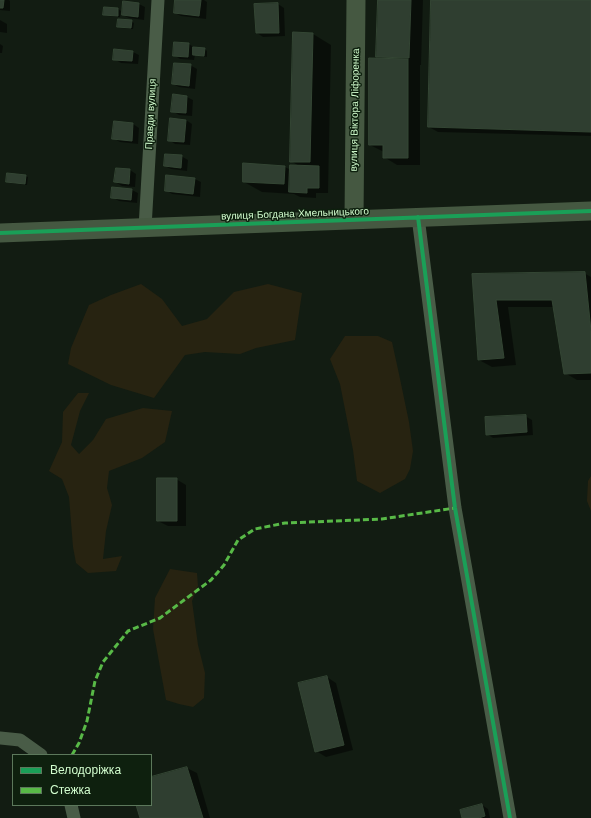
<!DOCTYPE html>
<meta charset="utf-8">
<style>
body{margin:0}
#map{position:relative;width:591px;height:818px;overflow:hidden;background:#121c12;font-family:"Work Sans",sans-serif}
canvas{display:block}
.legend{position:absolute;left:12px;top:754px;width:140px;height:52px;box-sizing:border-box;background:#0e200e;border:1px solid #5c785b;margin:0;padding:5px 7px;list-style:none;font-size:12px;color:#d2fdce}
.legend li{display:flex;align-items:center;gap:8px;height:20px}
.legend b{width:20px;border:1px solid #5c785b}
</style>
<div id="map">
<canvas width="591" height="818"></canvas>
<ul class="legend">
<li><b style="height:5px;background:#1a9f57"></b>Велодоріжка</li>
<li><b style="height:5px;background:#58b947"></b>Стежка</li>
</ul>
</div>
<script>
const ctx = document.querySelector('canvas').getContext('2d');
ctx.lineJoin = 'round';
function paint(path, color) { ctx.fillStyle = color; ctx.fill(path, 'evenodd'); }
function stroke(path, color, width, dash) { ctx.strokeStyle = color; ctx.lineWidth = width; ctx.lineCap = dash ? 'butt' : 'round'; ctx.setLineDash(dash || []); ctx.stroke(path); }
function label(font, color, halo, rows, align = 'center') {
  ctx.font = font + ' "Work Sans",sans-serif'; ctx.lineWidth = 3; ctx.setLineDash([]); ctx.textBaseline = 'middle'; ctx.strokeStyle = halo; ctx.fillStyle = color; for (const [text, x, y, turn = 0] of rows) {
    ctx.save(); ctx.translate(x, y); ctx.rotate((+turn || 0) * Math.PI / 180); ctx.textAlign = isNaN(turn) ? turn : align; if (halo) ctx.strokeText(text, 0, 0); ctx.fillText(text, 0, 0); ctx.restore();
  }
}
const green = new Path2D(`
 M 141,284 L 162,299 L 182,326 L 207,319 L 234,292 L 268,284 L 302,293 L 295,340 L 256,348 L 240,354 L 205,352 L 185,355 L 154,398 L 111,385 L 68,364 L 71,348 L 89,305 L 111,295 Z
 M 345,336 L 378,336 L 392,342 L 399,374 L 409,422 L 413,451 L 410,469 L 405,479 L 380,493 L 357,481 L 353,450 L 340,384 L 330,359 Z
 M 78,393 L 89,393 L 80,411 L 71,445 L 79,454 L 93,440 L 106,419 L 143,408 L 172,411 L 165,442 L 142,458 L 109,471 L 107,488 L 112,505 L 106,531 L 103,559 L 122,556 L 116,571 L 88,573 L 76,563 L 73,547 L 69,497 L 62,479 L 49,471 L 62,442 L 63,412 Z
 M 591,476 L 591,511 L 587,501 L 588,481 Z
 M 170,569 L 197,573 L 198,586 L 192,601 L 198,645 L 205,673 L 204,698 L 193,707 L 179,704 L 166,700 L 153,629 L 155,598 Z`);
const shadow = new Path2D(`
 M 0,0 L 9,0 L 10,1 L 10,11 L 0,10 Z
 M 176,0 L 204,0 L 207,2 L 206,19 L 181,16 L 175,13 Z
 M 379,0 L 423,0 L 421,65 L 420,65 L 420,165 L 397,165 L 384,157 L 384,152 L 370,145 L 382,60 L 377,57 Z
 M 432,0 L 591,0 L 591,136 L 438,132 L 429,127 Z
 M 139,4 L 145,7 L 144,20 L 129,18 L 123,15 Z
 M 278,4 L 284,8 L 285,36 L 263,37 L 257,33 Z
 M 105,8 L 118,9 L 121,11 L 120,17 L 107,16 L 104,15 Z
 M 0,20 L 7,24 L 7,33 L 0,32 Z
 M 131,21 L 134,23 L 133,29 L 121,28 L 118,27 Z
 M 294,34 L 313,34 L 331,45 L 328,193 L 316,193 L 316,198 L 300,197 L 294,194 L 262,192 L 244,182 L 285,167 L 291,170 L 299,166 L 291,161 Z
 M 175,43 L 189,44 L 195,48 L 205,49 L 207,51 L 207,57 L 195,55 L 194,60 L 180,59 L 174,55 Z
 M 0,44 L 3,46 L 2,53 L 0,53 Z
 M 133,52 L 139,55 L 138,64 L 121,63 L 114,59 Z
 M 190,65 L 197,69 L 195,89 L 179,87 L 173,84 Z
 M 174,95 L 187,97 L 193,100 L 192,116 L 179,115 L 172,111 Z
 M 186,120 L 192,124 L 190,145 L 175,144 L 169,140 Z
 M 115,122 L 133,124 L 139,128 L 138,144 L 120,142 L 113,138 Z
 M 181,156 L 188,160 L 187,171 L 171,169 L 165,166 Z
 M 130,170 L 136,174 L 135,187 L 122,186 L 115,182 Z
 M 25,176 L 28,177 L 27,185 L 10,183 L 7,182 Z
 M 195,179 L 201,182 L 200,197 L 172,194 L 166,190 Z
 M 132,190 L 138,193 L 137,203 L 119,201 L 112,197 Z
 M 584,273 L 591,277 L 591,380 L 577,380 L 565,373 L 554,307 L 508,307 L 516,365 L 492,367 L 479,360 L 473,275 Z
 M 525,416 L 532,420 L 533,435 L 493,438 L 487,434 Z
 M 176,479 L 186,485 L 186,526 L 168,526 L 158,521 Z
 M 327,677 L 336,683 L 353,750 L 326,757 L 316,751 Z
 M 187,768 L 197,773 L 210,818 L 141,818 L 137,805 L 151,805 L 151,778 Z
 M 482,805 L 488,809 L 490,818 L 463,818 Z`);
const building = new Path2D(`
 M 0,0 L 4,0 L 3,8 L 0,8 Z
 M 175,0 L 201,0 L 199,16 L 174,13 Z
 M 378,0 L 411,0 L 409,58 L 376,57 Z
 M 431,0 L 591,0 L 591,132 L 428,127 Z
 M 123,1 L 139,3 L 138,17 L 122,15 Z
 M 278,3 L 279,33 L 256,33 L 254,4 Z
 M 104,7 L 118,8 L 118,16 L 103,15 Z
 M 118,19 L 132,20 L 131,28 L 117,27 Z
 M 293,32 L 313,33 L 310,162 L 290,162 Z
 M 174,42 L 189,43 L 188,57 L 173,56 Z
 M 193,47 L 205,48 L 204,56 L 193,55 Z
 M 114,49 L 133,51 L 132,61 L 113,60 Z
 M 369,58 L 408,59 L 408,158 L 383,158 L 383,145 L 369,145 Z
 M 174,63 L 191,64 L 189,86 L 172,84 Z
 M 173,94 L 187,96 L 186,113 L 171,112 Z
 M 170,118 L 186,120 L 184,142 L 168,141 Z
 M 114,121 L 133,123 L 132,141 L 112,139 Z
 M 165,154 L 182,155 L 181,168 L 164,166 Z
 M 243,163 L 285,166 L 284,184 L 243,182 Z
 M 290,165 L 319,166 L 319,188 L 307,188 L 307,193 L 289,192 Z
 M 116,168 L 130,169 L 129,184 L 114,182 Z
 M 7,173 L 26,175 L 25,184 L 6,182 Z
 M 166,175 L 195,178 L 193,194 L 165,191 Z
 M 112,187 L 132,189 L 131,200 L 111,198 Z
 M 585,272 L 591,331 L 591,373 L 564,374 L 552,300 L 496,300 L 504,358 L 478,360 L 472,274 Z
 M 526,415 L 527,432 L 486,435 L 485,417 Z
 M 157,478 L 177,478 L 177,521 L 157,521 Z
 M 327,676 L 344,745 L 315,752 L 298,683 Z
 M 187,767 L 203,818 L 140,818 L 136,805 L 151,805 L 151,777 Z
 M 482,804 L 485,816 L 479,818 L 462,818 L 460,810 Z`);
const street = new Path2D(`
 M 418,217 L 455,508 L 510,818
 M 145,228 L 158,0
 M 0,738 L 20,740 L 41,755
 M 71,805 L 74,818`);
const secondary = new Path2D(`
 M 354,219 L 356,0
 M 0,233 L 591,211`);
const quiet = new Path2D(`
 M 72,755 L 79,743 L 87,721 L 95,681 L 103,662 L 128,631 L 160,618 L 211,580 L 224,565 L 238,540 L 255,529 L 285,523 L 382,519 L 455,508`);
const cycleway = new Path2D(`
 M 418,217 L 455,508 L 510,818
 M 0,233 L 591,211`);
const streetNames = [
 ["вулиця Віктора Ліфоренка",355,110,-89],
 ["Правди вулиця",151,114,-87],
 ["вулиця Богдана Хмельницького",295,214,-2]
];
paint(green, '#272311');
paint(shadow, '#0007');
paint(building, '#2f3e30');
stroke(building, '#344634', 1);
stroke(street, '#495c47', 13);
stroke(secondary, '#455841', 19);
stroke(quiet, '#58b947', 3, [6, 3]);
stroke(cycleway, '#1a9f57', 4);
label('10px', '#d2fdce', '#0e200e', streetNames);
</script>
